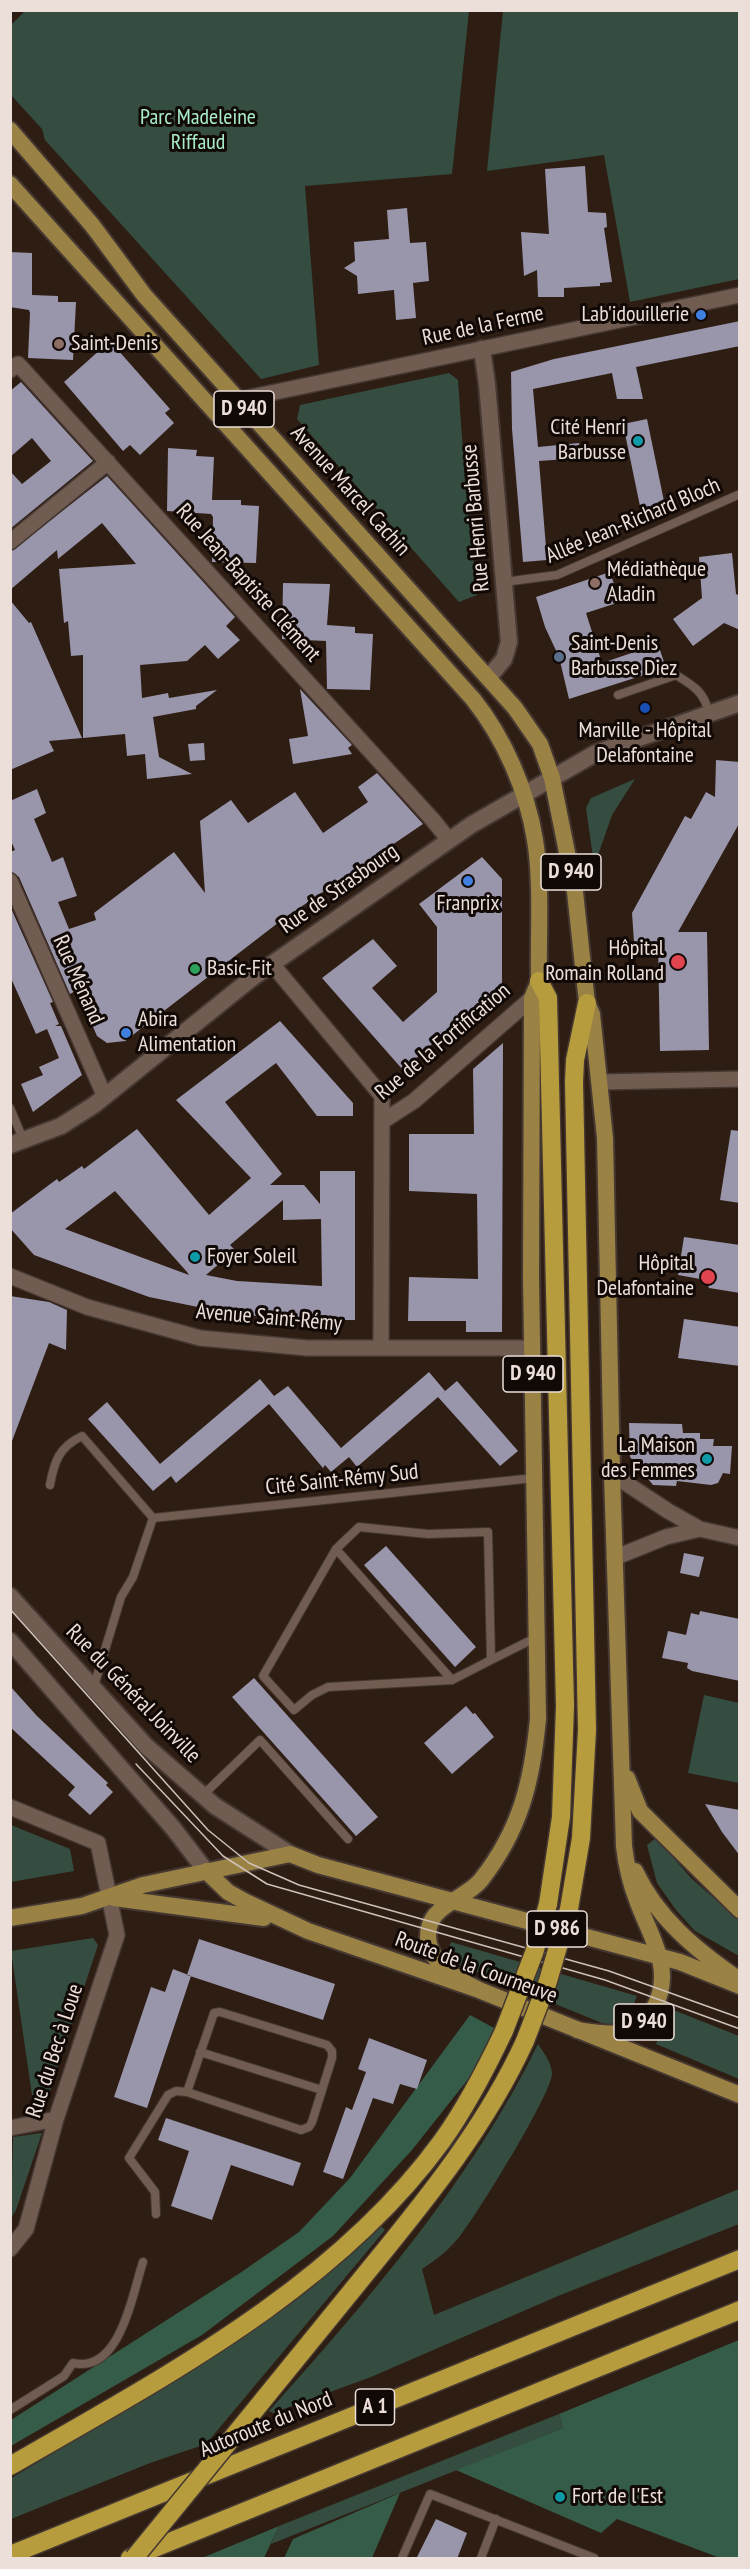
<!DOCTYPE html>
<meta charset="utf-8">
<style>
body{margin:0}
#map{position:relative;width:750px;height:2569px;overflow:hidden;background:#2e1d13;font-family:"PT Sans Narrow",sans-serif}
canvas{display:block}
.frame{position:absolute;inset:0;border:12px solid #ecdfd9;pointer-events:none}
</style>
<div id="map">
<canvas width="750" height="2569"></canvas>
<div class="frame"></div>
</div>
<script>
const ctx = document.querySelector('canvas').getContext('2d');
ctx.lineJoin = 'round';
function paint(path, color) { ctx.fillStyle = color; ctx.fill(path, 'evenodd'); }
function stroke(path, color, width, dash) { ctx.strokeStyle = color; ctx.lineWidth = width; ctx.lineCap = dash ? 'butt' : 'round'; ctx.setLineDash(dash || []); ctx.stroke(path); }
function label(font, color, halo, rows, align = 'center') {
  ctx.font = font + ' "PT Sans Narrow",sans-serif'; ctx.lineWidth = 6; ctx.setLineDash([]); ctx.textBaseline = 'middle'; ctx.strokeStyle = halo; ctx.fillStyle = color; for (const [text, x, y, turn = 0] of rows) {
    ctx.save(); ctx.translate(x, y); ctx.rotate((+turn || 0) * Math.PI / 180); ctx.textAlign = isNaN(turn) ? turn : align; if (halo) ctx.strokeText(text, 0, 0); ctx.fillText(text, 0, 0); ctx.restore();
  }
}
const green = new Path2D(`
 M 25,11 L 469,11 L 452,174 L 305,186 L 319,365 L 261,379 L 45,140 L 42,129 L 11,95 L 11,25 Z
 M 503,11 L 739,11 L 739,279 L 630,302 L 604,155 L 487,171 Z
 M 449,373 L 458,380 L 465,481 L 477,595 L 459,602 L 297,419 L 300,405 Z
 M 635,779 L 612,815 L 597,858 L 593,857 L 586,808 L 591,798 Z
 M 704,1695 L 739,1703 L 739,1783 L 688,1773 Z
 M 11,1825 L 70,1849 L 74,1871 L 11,1882 Z
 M 656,1838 L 691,1878 L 739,1920 L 739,1956 L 695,1931 L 676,1910 L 657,1883 L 647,1845 Z
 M 93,1938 L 98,1945 L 48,2097 L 32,2095 L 11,1951 Z
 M 451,1942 L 637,1996 L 628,2019 L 613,2025 L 602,2023 L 452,1962 L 446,1956 Z
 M 671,2009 L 739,2036 L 739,2079 L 656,2044 Z
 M 538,2044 C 544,2053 551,2062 552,2073 C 553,2092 476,2216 460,2236 C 449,2250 436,2260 422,2269 L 434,2315 L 739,2189 L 739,2224 L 558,2296 L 371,2377 L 273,2413 L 269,2411 C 370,2298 471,2181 538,2044 Z
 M 42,2133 L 16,2210 L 11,2218 L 13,2137 Z
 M 381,2226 L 385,2230 L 206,2444 L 150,2463 L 11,2519 L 10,2479 L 227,2348 L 299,2298 Z
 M 559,2414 L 563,2428 L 271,2544 L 279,2526 Z`);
const forest = new Path2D(`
 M 470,2015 L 494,2028 L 473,2073 L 412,2150 L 333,2236 L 202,2335 L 11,2446 L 11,2420 L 240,2273 L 299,2232 L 350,2178 Z
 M 739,2340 L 739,2558 L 720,2558 L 617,2519 L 601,2533 L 456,2470 L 563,2428 L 559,2414 Z
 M 400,2493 L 372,2558 L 284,2558 L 293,2539 Z
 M 279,2526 L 264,2558 L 202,2558 Z`);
const building = new Path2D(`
 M 585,166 L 588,212 L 606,213 L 607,227 L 604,228 L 612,282 L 600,283 L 600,286 L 564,288 L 564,297 L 538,297 L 537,270 L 524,276 L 521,232 L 549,234 L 545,169 Z
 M 407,208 L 410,243 L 426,242 L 429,281 L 413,283 L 416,318 L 396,320 L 394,290 L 358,294 L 357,276 L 344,268 L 355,261 L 354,242 L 389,239 L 387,210 Z
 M 10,252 L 32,253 L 32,295 L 58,296 L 58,302 L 76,302 L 73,360 L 28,358 L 30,313 L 29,310 L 10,307 Z
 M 740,321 L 740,346 L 636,367 L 643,399 L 617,399 L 612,373 L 533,389 L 538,447 L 579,443 L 581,458 L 539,461 L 547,560 L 523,562 L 512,429 L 511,372 L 554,359 Z
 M 110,341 L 170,409 L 165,413 L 174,423 L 140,455 L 130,445 L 123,451 L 64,382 Z
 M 21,382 L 93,461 L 10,529 L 10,471 L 22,484 L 51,461 L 32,438 L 10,457 L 10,391 Z
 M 647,419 L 665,506 L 641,511 L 623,424 Z
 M 168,448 L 197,450 L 196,456 L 214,457 L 212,500 L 241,500 L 241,505 L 259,506 L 256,563 L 212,562 L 213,517 L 211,514 L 167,511 Z
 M 107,476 L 235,617 L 226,626 L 240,640 L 218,659 L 205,645 L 187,661 L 140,665 L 142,698 L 168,693 L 169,698 L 217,690 L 196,706 L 196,709 L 153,717 L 159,757 L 192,774 L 147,779 L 145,754 L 127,756 L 125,734 L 83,738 L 83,655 L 71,656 L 68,621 L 64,623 L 59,569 L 136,564 L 102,523 L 58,559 L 57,550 L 10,590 L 10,552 Z
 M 732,553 L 736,594 L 740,596 L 740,630 L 724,623 L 693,646 L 673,619 L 702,598 L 699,557 Z
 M 610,572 L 620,602 L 586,613 L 602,663 L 658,644 L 666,668 L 569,699 L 559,657 L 545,627 L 536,597 Z
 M 283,583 L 330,584 L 327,625 L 355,627 L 355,633 L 373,634 L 370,690 L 327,689 L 326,641 L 282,639 Z
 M 10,600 L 29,623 L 31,622 L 82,738 L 49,741 L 54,751 L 10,770 Z
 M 300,689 L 352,745 L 348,748 L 352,754 L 293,764 L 289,739 L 308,736 Z
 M 204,743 L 205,760 L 190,761 L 188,744 Z
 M 716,760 L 740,762 L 740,822 L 678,932 L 707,932 L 709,1050 L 660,1051 L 658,942 L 634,942 L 632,913 L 685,816 L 691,819 L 706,792 L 715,797 Z
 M 377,773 L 423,824 L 283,919 L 125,1041 L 107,1043 L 97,1036 L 77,990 L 70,994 L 19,877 L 10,871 L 10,852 L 15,850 L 10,839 L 10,801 L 37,789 L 46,813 L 34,819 L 52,862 L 63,857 L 77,896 L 58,902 L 69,929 L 96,920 L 94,913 L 174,852 L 205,893 L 200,821 L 231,800 L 248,823 L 295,792 L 323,833 L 368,802 L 358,787 Z
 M 482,857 L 502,879 L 502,1005 L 461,1018 L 403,1070 L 322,978 L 373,939 L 397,966 L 372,988 L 403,1022 L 437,992 L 437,927 L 419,904 Z
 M 10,906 L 53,1002 L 50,1003 L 59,1024 L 55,1026 L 61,1026 L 82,1075 L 33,1112 L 21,1084 L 43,1075 L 39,1067 L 59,1058 L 47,1029 L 36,1034 L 10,976 Z
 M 280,1021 L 353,1103 L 353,1116 L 317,1116 L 276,1063 L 225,1102 L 282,1174 L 270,1185 L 304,1185 L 320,1204 L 320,1171 L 355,1171 L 355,1320 L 310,1320 L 232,1314 L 149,1297 L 34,1255 L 10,1228 L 10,1214 L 57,1179 L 59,1182 L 82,1166 L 84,1169 L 137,1129 L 209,1215 L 251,1178 L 176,1100 ZM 115,1191 L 187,1272 L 189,1275 L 65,1229 ZM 283,1200 L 283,1220 L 321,1219 L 322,1286 L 237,1281 L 206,1275 L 235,1250 L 230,1245 Z
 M 503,1043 L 502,1332 L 466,1332 L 466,1321 L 408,1321 L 409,1277 L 478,1279 L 477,1194 L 409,1191 L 409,1134 L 474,1134 L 473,1069 Z
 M 731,1130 L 740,1131 L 740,1203 L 720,1200 Z
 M 684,1237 L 740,1245 L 740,1293 L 709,1288 L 706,1280 L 678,1275 Z
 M 10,1296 L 49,1302 L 67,1310 L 66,1350 L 49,1343 L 12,1441 Z
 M 684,1319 L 740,1327 L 740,1366 L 678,1358 Z
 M 429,1372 L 445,1391 L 357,1467 L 349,1457 L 331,1472 L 325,1465 L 323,1468 L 269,1404 L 176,1483 L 171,1476 L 153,1491 L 88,1419 L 107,1402 L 160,1464 L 260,1379 L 274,1396 L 288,1386 L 341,1448 Z
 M 457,1381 L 518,1451 L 500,1466 L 438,1397 Z
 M 629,1423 L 682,1424 L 683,1433 L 700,1433 L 700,1439 L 714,1439 L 713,1446 L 732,1446 L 730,1474 L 723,1473 L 718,1483 L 711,1485 L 677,1481 L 676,1486 L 653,1485 L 630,1457 Z
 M 386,1546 L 476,1647 L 455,1667 L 364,1565 Z
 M 684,1553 L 704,1557 L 699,1577 L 680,1573 Z
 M 700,1611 L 740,1619 L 740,1681 L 692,1671 L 687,1668 L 688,1663 L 662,1658 L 668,1631 L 686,1635 L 691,1613 L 699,1615 Z
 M 254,1678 L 378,1817 L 356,1836 L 232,1697 Z
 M 10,1686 L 37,1716 L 108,1783 L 106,1785 L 113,1792 L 90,1815 L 68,1795 L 75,1787 L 10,1727 Z
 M 466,1706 L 473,1714 L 475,1713 L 494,1737 L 452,1774 L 424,1743 Z
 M 705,1804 L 740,1810 L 740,1856 L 722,1832 Z
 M 199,1939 L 335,1984 L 323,2020 L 187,1975 Z
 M 173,1969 L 191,1976 L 147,2108 L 114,2097 L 151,1987 L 165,1992 Z
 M 369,2038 L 427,2060 L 417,2089 L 400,2084 L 393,2104 L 373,2098 L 343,2179 L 323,2172 L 346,2107 L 352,2110 L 366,2072 L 358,2069 Z
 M 166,2118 L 301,2163 L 293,2186 L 231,2165 L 212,2220 L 171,2206 L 189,2151 L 158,2140 Z
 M 436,2519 L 467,2533 L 457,2559 L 416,2559 Z`);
const service = new Path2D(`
 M 504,582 L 557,575 L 740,494
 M 618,695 L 676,675 C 694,686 704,692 709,713
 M 10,1108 L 23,1139
 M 50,1485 C 54,1462 59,1447 82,1436 L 153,1518 L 534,1478
 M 359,1527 L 428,1534 L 488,1532 L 491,1660 L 452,1680 L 328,1687 L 312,1695 L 294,1710 L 263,1676 L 336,1549 Z
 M 336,1549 L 452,1680
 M 491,1660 L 535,1638
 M 94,1686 L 121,1597 L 133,1577 L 153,1518
 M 203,1795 L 260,1740 L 348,1839
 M 200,2052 L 322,2090
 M 156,2214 L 155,2192 L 129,2158 L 168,2095 L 176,2091 L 187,2092 L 301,2130 L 309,2127 L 312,2122 L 332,2058 L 332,2051 L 327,2045 L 220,2012 L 214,2013 L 187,2092
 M 10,2410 L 64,2376 L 73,2363 C 120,2374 132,2295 143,2262
 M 402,2558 L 430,2494 L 594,2558
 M 481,2558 L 496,2519`);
const minor = new Path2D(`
 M 10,370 L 18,364 L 432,819 L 449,840
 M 237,400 L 740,295
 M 10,542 L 108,462
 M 10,881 L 105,1097
 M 272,964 L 382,1096 L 381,1348
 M 600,1082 L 740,1079
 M 383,1121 L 414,1101 L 532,998
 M 10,1276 L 87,1307 L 200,1338 L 307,1348 L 532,1348
 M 612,1474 L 668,1511 L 700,1529 L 740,1538
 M 614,1558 L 666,1537 L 700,1529
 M 10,1807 L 98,1843 L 117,1935 L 56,2119 L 26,2229 L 10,2249
 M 10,2128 L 56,2119`);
const tertiary = new Path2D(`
 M 482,349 L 487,384 L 509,642 L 504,659 L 489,677
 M 10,1145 L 61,1126 L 94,1105 L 252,978 L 471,825 L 596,753 L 740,703`);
const secondary = new Path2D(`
 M 10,1596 L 146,1746 L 215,1806 L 290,1854
 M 10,1641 L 173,1828 L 206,1871`);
const primary = new Path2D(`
 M 10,130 L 92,225 L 144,295 L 515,708 L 540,744 L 552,778 L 575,892 L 587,1003 L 592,1014 L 605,1138 L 612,1474 L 624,1846 C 626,1864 630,1882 637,1900 C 650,1937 675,1969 654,2008 C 637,2040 606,2035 577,2030
 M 10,184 L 473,699 C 504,738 527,790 535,840 C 542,881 538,938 539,981 L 532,998 L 531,1278 L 538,1719 C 532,1781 521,1829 481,1880 C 468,1897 433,1905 429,1928 C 422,1959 455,1978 479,1990
 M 627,1778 L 640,1811 L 740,1910
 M 206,1871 L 228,1892 L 244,1901 L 308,1931 L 479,1990 L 740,2095
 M 635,1871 C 657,1918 696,1950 738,1979
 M 114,1898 L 264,1918
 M 10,1918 L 82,1906 L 143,1885 L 290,1854 L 318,1865 L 680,1962 L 740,1986`);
const motorway = new Path2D(`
 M 539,981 L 548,998 L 565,1706 L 561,1817 L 548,1904
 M 569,1909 L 581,1838 L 587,1730 L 574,1082 L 575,1060 L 587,1003
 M 246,2421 C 288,2370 330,2318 372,2266 C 430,2195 487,2124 525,2041
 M 10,2466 C 164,2377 335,2288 442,2141 C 467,2106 486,2069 504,2031
 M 10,2555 L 740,2259
 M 130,2558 L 740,2310`);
const tram = new Path2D(`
 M 10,1609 L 208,1830 L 249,1863 L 299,1885 L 609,1971 L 740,2018
 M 136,1764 L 223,1856 L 267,1884 L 605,1980 L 740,2029`);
const motorwayBridge = new Path2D(`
 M 504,2031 L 534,1953 L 548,1904
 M 525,2041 L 548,1981 L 569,1909
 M 134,2558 L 246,2421`);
const markers = [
 [701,315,6,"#3f7fe0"],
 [59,344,6,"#8d6e63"],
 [638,441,6,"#0f9aa8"],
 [595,583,6,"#8d6e63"],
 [559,657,6,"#5c6f8a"],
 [645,708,6,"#1a4fb4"],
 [468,881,6,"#3f7fe0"],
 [678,962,8,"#e0444e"],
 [195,969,6,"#2e9e5b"],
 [126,1033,6,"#3f7fe0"],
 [195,1257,6,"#0f9aa8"],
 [708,1277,8,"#e0444e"],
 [707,1459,6,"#0f9aa8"],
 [560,2497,6,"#0f9aa8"]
];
const shields = [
 [244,409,60],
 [571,872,60],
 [533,1374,60],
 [557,1929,60],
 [644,2022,60],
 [375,2407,39]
];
const shieldNames = [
 ["D 940",244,409],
 ["D 940",571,872],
 ["D 940",533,1374],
 ["D 986",557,1929],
 ["D 940",644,2022],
 ["A 1",375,2407]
];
const parkNames = [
 ["Parc Madeleine",198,118],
 ["Riffaud",198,143]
];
const poiNames = [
 ["Lab'idouillerie",689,315,"right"],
 ["Saint-Denis",71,344],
 ["Cité Henri",626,428,"right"],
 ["Barbusse",626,453,"right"],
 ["Médiathèque",607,570],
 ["Aladin",607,595],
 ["Saint-Denis",571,644],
 ["Barbusse Diez",571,669],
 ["Marville - Hôpital",645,731,"center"],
 ["Delafontaine",645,756,"center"],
 ["Franprix",468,904,"center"],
 ["Hôpital",664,949,"right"],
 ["Romain Rolland",664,974,"right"],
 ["Basic-Fit",207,969],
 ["Abira",138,1020],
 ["Alimentation",138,1045],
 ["Foyer Soleil",207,1257],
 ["Hôpital",694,1264,"right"],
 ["Delafontaine",694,1289,"right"],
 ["La Maison",695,1446,"right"],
 ["des Femmes",695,1471,"right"],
 ["Fort de l'Est",572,2497]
];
const streetNames = [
 ["Rue de la Ferme",483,326,-12],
 ["Avenue Marcel Cachin",350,491,48],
 ["Rue Henri Barbusse",476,518,-95],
 ["Allée Jean-Richard Bloch",633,521,-23],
 ["Rue Jean-Baptiste Clément",248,583,48],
 ["Rue de Strasbourg",339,889,-35],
 ["Rue Ménand",78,980,66],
 ["Rue de la Fortification",443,1042,-40],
 ["Avenue Saint-Rémy",269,1318,5],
 ["Cité Saint-Rémy Sud",342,1480,-6],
 ["Rue du Général Joinville",133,1694,46],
 ["Route de la Courneuve",476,1968,20],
 ["Rue du Bec à Loue",55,2051,-72],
 ["Autoroute du Nord",266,2425,-22]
];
paint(green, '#344d40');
paint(forest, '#355c48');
paint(building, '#9995ab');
stroke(service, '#453731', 10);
stroke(minor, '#453731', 18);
stroke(tertiary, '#453731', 20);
stroke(secondary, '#453731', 20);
stroke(primary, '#453731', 20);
stroke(motorway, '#453731', 21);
stroke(service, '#715c51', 8);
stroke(minor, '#715c51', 15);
stroke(tertiary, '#715c51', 16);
stroke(secondary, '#715c51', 16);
stroke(primary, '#9a8244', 16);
stroke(motorway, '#b69c3c', 18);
stroke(tram, '#cec1ba', 1.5);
stroke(motorwayBridge, '#453731', 21, []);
stroke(motorwayBridge, '#b69c3c', 18);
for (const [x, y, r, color] of markers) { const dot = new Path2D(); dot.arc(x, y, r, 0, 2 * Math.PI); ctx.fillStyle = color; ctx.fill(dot); stroke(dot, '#110906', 2); }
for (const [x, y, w] of shields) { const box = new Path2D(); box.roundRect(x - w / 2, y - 18, w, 36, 4.5); ctx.fillStyle = '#110906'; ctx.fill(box); stroke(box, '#ecdfd9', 1.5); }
label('bold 21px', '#ecdfd9', null, shieldNames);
label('22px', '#a8ecc8', '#110906', parkNames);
label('22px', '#ecdfd9', '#110906', poiNames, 'left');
label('22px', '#ecdfd9', '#110906', streetNames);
</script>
